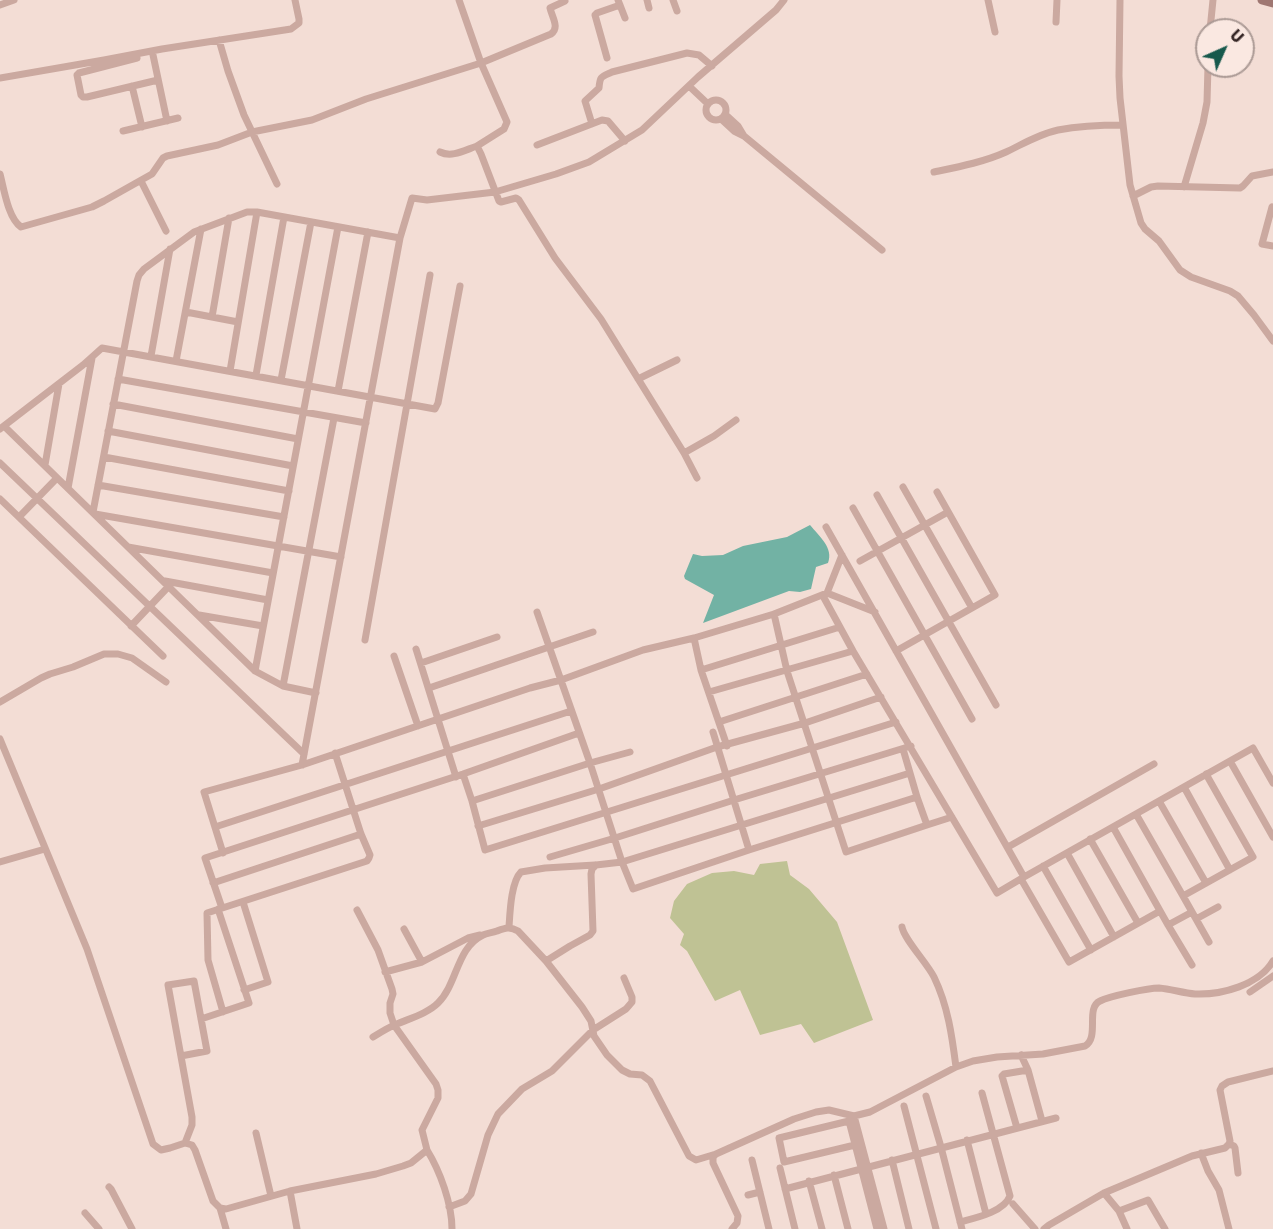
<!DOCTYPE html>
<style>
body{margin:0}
#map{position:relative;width:1273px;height:1229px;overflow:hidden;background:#f3ddd5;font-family:Jost,sans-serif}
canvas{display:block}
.north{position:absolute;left:1195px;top:18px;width:60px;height:60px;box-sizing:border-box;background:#fae8e1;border:2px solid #ab9a95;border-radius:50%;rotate:45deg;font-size:16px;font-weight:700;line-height:24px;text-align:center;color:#342524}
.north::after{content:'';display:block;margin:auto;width:21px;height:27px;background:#17594c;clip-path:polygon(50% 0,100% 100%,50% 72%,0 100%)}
</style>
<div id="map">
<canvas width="1273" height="1229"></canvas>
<div class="north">U</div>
</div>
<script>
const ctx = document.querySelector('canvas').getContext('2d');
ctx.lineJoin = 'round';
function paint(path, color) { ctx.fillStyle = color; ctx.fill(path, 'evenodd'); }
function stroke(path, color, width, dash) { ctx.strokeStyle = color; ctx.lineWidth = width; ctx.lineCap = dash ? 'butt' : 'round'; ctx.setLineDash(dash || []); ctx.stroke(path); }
const green = new Path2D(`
 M 787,861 L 790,875 L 809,889 L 837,922 L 873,1020 L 814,1043 L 801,1024 L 760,1035 L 740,990 L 715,1001 L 687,951 L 680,945 L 684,934 L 670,918 L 674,901 L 687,884 L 712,873 L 734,871 L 754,875 L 760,864 Z`);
const water = new Path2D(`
 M 810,525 C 819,536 834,548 828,563 L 816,567 L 811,589 L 800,592 L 789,591 L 703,623 L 714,595 L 685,579 L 684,576 L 693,554 L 702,556 L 723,555 L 743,546 L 787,537 Z`);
const street = new Path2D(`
 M 459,0 L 481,63 L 507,122 L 504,129 L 477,146 L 481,154 L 499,201 L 501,202 L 516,198 L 519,200 L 555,258 L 601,319 L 684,453 L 697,478
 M 618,0 L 625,18
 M 647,0 L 649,8
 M 673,0 L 677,11
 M 988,0 L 995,32
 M 1120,0 L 1119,76 L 1120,98 L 1130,185 L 1141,223 L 1145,229 L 1159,241 L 1180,270 L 1191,277 L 1230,291 L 1238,296 L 1254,315 L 1273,341
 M 0,5 L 14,0
 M 1056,22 L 1057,0
 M 1210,30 L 1213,0
 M 219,40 L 228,71 L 244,115 L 277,184
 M 153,55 L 167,121
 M 137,58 L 79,73 L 77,75 L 81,95 L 83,97 L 87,97 L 158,80
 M 607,58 L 595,15 L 597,13 L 620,5
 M 0,78 L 104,60 L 162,49 L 291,29 L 299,23 L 299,19 L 295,0
 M 132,86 L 142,127
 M 689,86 L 708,104
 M706 110a10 10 0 1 1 20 0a10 10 0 1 1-20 0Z
 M 725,114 L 738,126 L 744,136
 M 721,119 L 734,131 L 744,136 L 882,250
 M 592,124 L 585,101 L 599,88 C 600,76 601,77 612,72 L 687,53 L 699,55 L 712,66
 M 123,131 L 178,118
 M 537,145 L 602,120 L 608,121 L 625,141
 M 440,152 C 452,158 465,150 477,146
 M 934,172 C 958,167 984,162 1006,152 C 1023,144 1039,134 1058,130 C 1079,126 1102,125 1123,125
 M 0,174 C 4,189 8,218 21,227 L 92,207 L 104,201 L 152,174 L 163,158 L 167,156 L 218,145 L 252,132 L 312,120 L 366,99 L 481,63 L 551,34 C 560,28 552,17 550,8 L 565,1
 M 141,181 L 166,231
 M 1184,187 L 1203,123 L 1207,102 L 1208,66
 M 1133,196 L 1151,187 L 1158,186 L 1240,188 L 1243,186 L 1252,176 L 1273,172
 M 1273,208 L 1272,207 L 1262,244 L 1273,246
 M 186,312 L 238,322
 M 212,317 L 229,218
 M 151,356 L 170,249
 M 176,361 L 201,229
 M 230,371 L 257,212
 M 256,375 L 284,217
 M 118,379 L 366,423
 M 638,379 L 677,360
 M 281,380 L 311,222
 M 338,391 L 368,232
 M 113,404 L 298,439
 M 4,426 L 255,671 L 283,686 L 316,693
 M 0,429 L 83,365 L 102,348 L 435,409 L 438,403 L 460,286
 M 108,431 L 293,466
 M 684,453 L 714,436 L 736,420
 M 104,457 L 289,491
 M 0,463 L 304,754
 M 45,465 L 59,384
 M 98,485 L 284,517
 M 903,487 L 972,608
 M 68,488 L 92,358
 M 877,495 L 996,705
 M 0,499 L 163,656
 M 853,508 L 972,719
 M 93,512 L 137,281 L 139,275 L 144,269 L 194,232 L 247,212 L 257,212 L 400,238
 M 95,514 L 341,557
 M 19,517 L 57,478
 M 826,527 L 1024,877 L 1253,748 L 1273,783
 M 128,547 L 273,573
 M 842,555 L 827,593 L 875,612
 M 860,561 L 948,512
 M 165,581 L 268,600
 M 823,596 L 853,651 L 997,893 L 1024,877
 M 774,614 L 787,671 L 846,852 L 927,825 L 917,797 L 903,749
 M 199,615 L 263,626
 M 131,626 L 169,586
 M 694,638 L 701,670 L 727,746
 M 365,640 L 430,275
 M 416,649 L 456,777
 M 896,651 L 995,595 L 937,492
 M 394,656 L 418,726
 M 421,663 L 497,637
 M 701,670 L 840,627
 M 255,671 L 338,227
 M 283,686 L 334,418
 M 429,688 L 593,632
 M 709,692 L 853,651
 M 0,702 L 41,678 L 50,674 L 73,667 L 104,654 L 118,654 L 132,658 L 166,682
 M 719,722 L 867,674
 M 0,739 L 87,949 L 153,1144 L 161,1150 L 170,1148 L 185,1143 L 192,1145 L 195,1150 L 213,1201 L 220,1208 L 226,1209 L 290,1191 L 376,1174 L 403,1166 L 411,1163 L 427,1150 L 422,1130 L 438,1098 L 438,1090 L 436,1084 L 394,1025 L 390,1013 L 390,1003 L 393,994 L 392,989 L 378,950 L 357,910
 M 630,752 L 590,763 L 622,862 L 633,889 L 749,850 L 713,732
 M 1230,761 L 1273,837
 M 302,765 L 400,238 L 412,198 L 427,200 L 495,192 L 556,174 L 589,162 L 642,130 L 698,77 L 776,10 L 784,0
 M 463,774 L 472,801 L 485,850 L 896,722
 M 1184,787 L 1230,870
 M 472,801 L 590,763 L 537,612
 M 1159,801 L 1206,883
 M 1136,814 L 1183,896 L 1253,857 L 1206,774
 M 927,825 L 952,817
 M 478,826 L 599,789 L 717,747 L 805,723 L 881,697
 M 215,827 L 571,711
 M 1113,827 L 1168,925 L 1192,912
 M 1090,839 L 1138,923
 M 1008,847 L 1154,764
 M 749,850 L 917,797
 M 223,853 L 204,792 L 302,765 L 530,688 L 561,680 L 643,650 L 694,638 L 774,614 L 827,593
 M 1067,853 L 1114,937
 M 550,857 L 615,838 L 734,800 L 911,746
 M 0,862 L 45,849
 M 1043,866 L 1091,950
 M 1021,879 L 1069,962 L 1160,911
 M 213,883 L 361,834
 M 1183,896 L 1209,942
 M 243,902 L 268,982 L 244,990
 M 222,908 L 205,858 L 463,774 L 579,733
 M 1196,919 L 1218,907
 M 1168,925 L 1192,965
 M 509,927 C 510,912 511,882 521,872 L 545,868 L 595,865
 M 902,927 C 904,939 927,963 934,977 C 948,1006 952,1036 956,1067
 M 404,929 L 422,962
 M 546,961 L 570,946 L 590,935 L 593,931 L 591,874 L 592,869 L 596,865 L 622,862 L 910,773
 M 385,972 L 422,962 L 468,938 L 480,935
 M 1250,992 L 1273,976
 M 223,1012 L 208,960 L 207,913 L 367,861 L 369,858 L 370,855 L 361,834 L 335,753
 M 201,1019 L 249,1003 L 218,909
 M 373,1037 C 381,1032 389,1027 397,1024 C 411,1018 428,1013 438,1003 C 458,983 456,948 483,935 C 487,933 492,933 497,931 C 505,928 510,926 518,931 L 546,961 L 582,1007 L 591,1021 L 594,1036 L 607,1055 L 622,1070 L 630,1074 L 642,1075 L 650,1081 L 689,1156 L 696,1160 L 716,1154
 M 1021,1055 L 1028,1070 L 1042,1121
 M 181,1056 L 207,1051 L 194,981 L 168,985 L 192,1117 L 192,1125 L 185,1143
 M 926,1096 L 941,1147 L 962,1229
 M 904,1106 L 936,1229
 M 854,1116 L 884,1229
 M 1017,1128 L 1002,1076 L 1004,1074 L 1028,1070
 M 256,1133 L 271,1196
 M 967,1140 L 986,1214
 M 1229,1144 L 1234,1146 L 1235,1148 L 1238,1173
 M 855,1145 L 784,1162 L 779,1138 L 849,1121 L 877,1229
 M 427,1150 C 440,1171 452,1204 452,1229
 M 1201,1153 L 1208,1171 L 1219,1190 L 1229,1229
 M 752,1160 L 769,1229
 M 892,1160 L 909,1229
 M 780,1168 L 795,1229
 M 834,1175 L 848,1229
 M 809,1181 L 822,1229
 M 109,1187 L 111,1189 L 132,1229
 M 785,1189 L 1056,1118
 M 290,1191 L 297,1229
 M 1104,1193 L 1119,1211 L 1127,1229
 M 748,1195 L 760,1192
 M 1013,1204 L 1035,1229
 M 449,1207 L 465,1201 L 471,1194 L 488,1135 L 498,1114 L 522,1089 L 552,1071 L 593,1030 L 626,1009 L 632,1002 L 632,997 L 624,978
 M 220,1208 L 226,1229
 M 1119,1211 L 1148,1200 L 1165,1229
 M 85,1213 L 99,1229
 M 960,1222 C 975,1218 1004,1212 1010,1196 L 982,1093
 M 732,1229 L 737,1223 L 738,1216 L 713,1163 L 713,1157 L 716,1154 L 794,1119 L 816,1112 L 829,1110 L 854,1116 L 870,1112 L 956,1067 L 973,1061 L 997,1057 L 1043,1054 L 1085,1046 C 1100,1037 1085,1008 1100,1001 C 1110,996 1148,988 1159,988 C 1171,989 1183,993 1195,994 C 1222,995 1259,985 1273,961
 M 1044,1229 L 1049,1225 L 1104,1193 L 1192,1156 L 1225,1148 L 1229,1144 L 1230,1141 L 1220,1090 L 1222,1086 L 1228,1082 L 1273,1071`);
const secondary = new Path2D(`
 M 1262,0 L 1273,3`);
paint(green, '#bfc294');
paint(water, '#72b2a4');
stroke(street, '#cba9a0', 7);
stroke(secondary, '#9f7772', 9);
</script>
